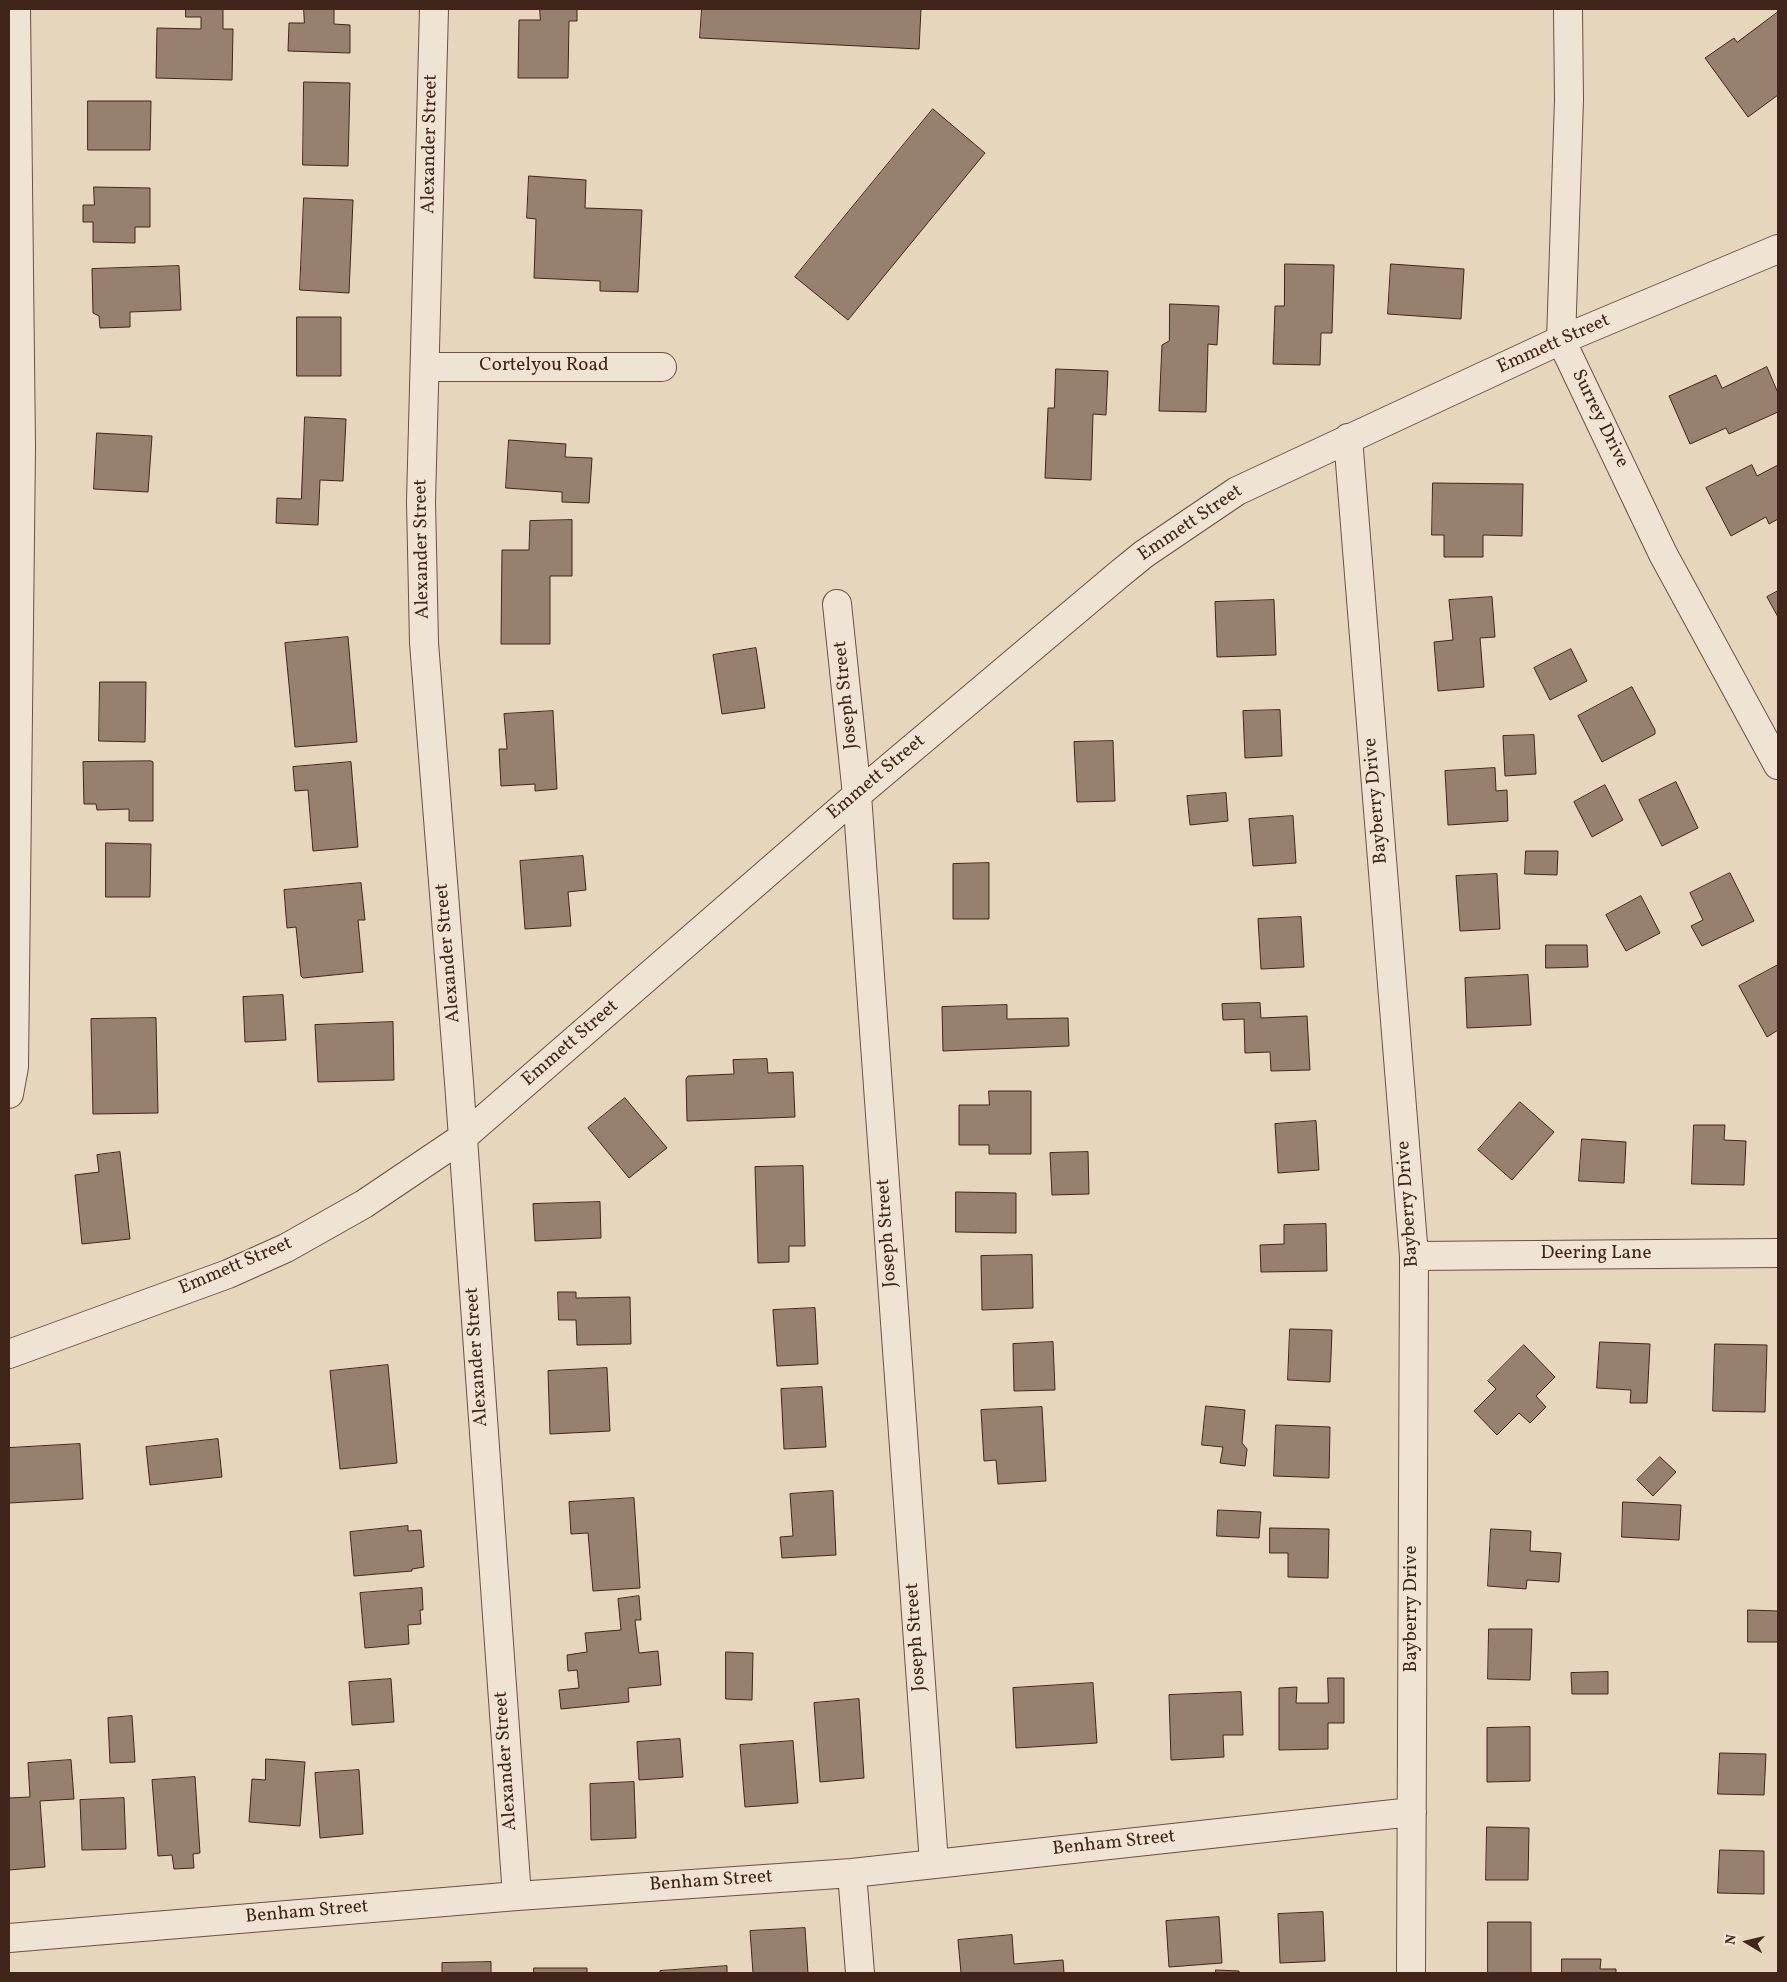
<!DOCTYPE html>
<style>
body{margin:0}
#map{position:relative;width:1787px;height:1982px;overflow:hidden;background:#e6d6bc;font-family:Vollkorn,serif}
canvas{display:block}
.frame{position:absolute;inset:0;border:10px solid #42251a;pointer-events:none}
.north{position:absolute;left:1722px;top:1917px;width:50px;height:50px;-webkit-text-stroke:4px #efe4d3;paint-order:stroke;rotate:279deg;font-size:14px;font-weight:700;line-height:20px;text-align:center;color:#42251a}
.north::after{content:'';display:block;margin:auto;width:18px;height:22px;background:#42251a;clip-path:polygon(50% 0,100% 100%,50% 72%,0 100%)}
</style>
<div id="map">
<canvas width="1787" height="1982"></canvas>
<div class="frame"></div>
<div class="north">N</div>
</div>
<script>
const ctx = document.querySelector('canvas').getContext('2d');
ctx.lineJoin = 'round';
function paint(path, color) { ctx.fillStyle = color; ctx.fill(path, 'evenodd'); }
function stroke(path, color, width, dash) { ctx.strokeStyle = color; ctx.lineWidth = width; ctx.lineCap = dash ? 'butt' : 'round'; ctx.setLineDash(dash || []); ctx.stroke(path); }
function label(font, color, halo, rows, align = 'center') {
  ctx.font = font + ' Vollkorn,serif'; ctx.lineWidth = 4; ctx.setLineDash([]); ctx.textBaseline = 'middle'; ctx.strokeStyle = halo; ctx.fillStyle = color; for (const [text, x, y, turn = 0] of rows) {
    ctx.save(); ctx.translate(x, y); ctx.rotate((+turn || 0) * Math.PI / 180); ctx.textAlign = isNaN(turn) ? turn : align; if (halo) ctx.strokeText(text, 0, 0); ctx.fillText(text, 0, 0); ctx.restore();
  }
}
const building = new Path2D(`
 M 186,9 L 223,9 L 223,29 L 233,29 L 232,80 L 156,78 L 157,28 L 201,29 L 201,17 L 186,17 Z
 M 304,9 L 334,9 L 334,24 L 350,25 L 350,53 L 288,51 L 289,23 L 304,23 Z
 M 540,9 L 577,9 L 577,21 L 569,21 L 568,78 L 518,78 L 519,20 L 540,20 Z
 M 702,9 L 921,9 L 919,49 L 700,38 Z
 M 1778,12 L 1778,95 L 1748,117 L 1705,58 L 1734,38 L 1737,42 Z
 M 304,82 L 350,83 L 348,166 L 303,165 Z
 M 88,101 L 151,101 L 150,150 L 88,150 Z
 M 933,109 L 985,153 L 848,320 L 795,277 Z
 M 529,176 L 586,180 L 585,208 L 642,210 L 638,292 L 600,291 L 600,281 L 534,278 L 536,219 L 527,218 Z
 M 94,187 L 150,188 L 150,227 L 135,227 L 135,243 L 93,242 L 93,222 L 83,222 L 83,205 L 94,205 Z
 M 304,198 L 353,200 L 349,293 L 300,290 Z
 M 1285,264 L 1334,265 L 1332,333 L 1321,333 L 1320,365 L 1273,364 L 1275,306 L 1284,306 Z
 M 1391,264 L 1464,269 L 1461,319 L 1388,314 Z
 M 179,266 L 181,310 L 130,312 L 130,327 L 100,328 L 99,316 L 93,313 L 92,269 Z
 M 1170,304 L 1219,306 L 1217,345 L 1208,344 L 1206,412 L 1159,411 L 1162,345 L 1169,341 Z
 M 297,317 L 341,317 L 341,376 L 297,376 Z
 M 1767,367 L 1778,393 L 1778,412 L 1729,434 L 1726,428 L 1690,444 L 1669,396 L 1716,375 L 1722,388 Z
 M 1056,369 L 1108,371 L 1106,415 L 1093,414 L 1091,480 L 1045,478 L 1048,408 L 1054,408 Z
 M 305,417 L 346,419 L 343,481 L 320,480 L 318,525 L 276,523 L 277,498 L 301,499 Z
 M 97,433 L 152,436 L 148,492 L 94,489 Z
 M 509,440 L 566,444 L 565,457 L 592,458 L 589,503 L 562,502 L 562,492 L 506,488 Z
 M 1752,465 L 1757,476 L 1778,465 L 1778,519 L 1769,524 L 1766,517 L 1731,536 L 1706,488 Z
 M 1433,483 L 1523,484 L 1522,536 L 1483,535 L 1483,557 L 1444,557 L 1444,535 L 1432,535 Z
 M 572,520 L 572,576 L 550,576 L 550,644 L 501,644 L 502,550 L 529,550 L 530,521 Z
 M 1778,591 L 1778,617 L 1767,597 Z
 M 1492,597 L 1495,637 L 1480,638 L 1484,687 L 1438,691 L 1434,642 L 1453,640 L 1449,600 Z
 M 1274,600 L 1276,655 L 1217,657 L 1215,602 Z
 M 348,637 L 357,742 L 295,747 L 285,643 Z
 M 756,648 L 765,708 L 722,714 L 713,655 Z
 M 1571,649 L 1587,681 L 1550,700 L 1534,668 Z
 M 100,682 L 146,682 L 145,742 L 99,741 Z
 M 1632,687 L 1655,730 L 1655,734 L 1602,762 L 1578,716 Z
 M 1280,710 L 1282,756 L 1245,758 L 1243,711 Z
 M 553,711 L 557,789 L 535,791 L 535,784 L 501,786 L 499,749 L 507,749 L 504,714 Z
 M 1534,735 L 1536,774 L 1505,776 L 1503,736 Z
 M 1113,741 L 1115,801 L 1077,802 L 1074,742 Z
 M 151,761 L 153,762 L 153,821 L 129,821 L 129,809 L 97,810 L 96,804 L 84,804 L 83,762 Z
 M 351,762 L 358,847 L 313,851 L 308,790 L 295,791 L 293,767 Z
 M 1495,768 L 1496,791 L 1507,790 L 1508,821 L 1448,825 L 1445,771 Z
 M 1676,782 L 1698,828 L 1662,846 L 1639,800 Z
 M 1605,785 L 1623,820 L 1592,837 L 1574,802 Z
 M 1226,793 L 1228,821 L 1190,825 L 1187,796 Z
 M 1293,816 L 1296,863 L 1253,866 L 1249,819 Z
 M 106,843 L 151,844 L 150,897 L 106,897 Z
 M 1526,851 L 1558,851 L 1557,875 L 1525,874 Z
 M 583,856 L 586,890 L 568,892 L 571,926 L 525,929 L 520,861 Z
 M 989,863 L 989,919 L 953,919 L 953,864 Z
 M 1730,873 L 1754,921 L 1702,946 L 1691,926 L 1703,920 L 1690,893 Z
 M 1497,874 L 1500,929 L 1460,931 L 1456,876 Z
 M 361,883 L 365,920 L 358,920 L 363,972 L 303,978 L 301,976 L 296,927 L 287,928 L 284,890 Z
 M 1641,896 L 1660,933 L 1626,951 L 1606,915 Z
 M 1301,917 L 1304,967 L 1261,969 L 1258,919 Z
 M 1546,945 L 1587,945 L 1588,967 L 1546,968 Z
 M 1778,965 L 1778,1030 L 1767,1037 L 1739,986 Z
 M 1528,975 L 1531,1025 L 1467,1028 L 1465,978 Z
 M 283,995 L 286,1040 L 245,1042 L 243,997 Z
 M 1260,1003 L 1261,1018 L 1307,1016 L 1310,1070 L 1271,1071 L 1270,1052 L 1245,1053 L 1244,1019 L 1223,1020 L 1222,1004 Z
 M 1007,1005 L 1007,1019 L 1068,1018 L 1069,1046 L 943,1051 L 942,1007 Z
 M 156,1018 L 158,1113 L 93,1114 L 91,1019 Z
 M 393,1022 L 394,1080 L 318,1082 L 315,1025 Z
 M 767,1059 L 768,1073 L 793,1072 L 795,1117 L 687,1121 L 686,1079 L 688,1076 L 734,1074 L 733,1060 Z
 M 989,1091 L 1031,1091 L 1031,1154 L 989,1154 L 989,1145 L 959,1145 L 959,1105 L 989,1105 Z
 M 625,1098 L 667,1148 L 629,1178 L 588,1128 Z
 M 1520,1102 L 1554,1132 L 1512,1180 L 1478,1150 Z
 M 1316,1121 L 1319,1170 L 1278,1173 L 1275,1124 Z
 M 1694,1125 L 1725,1125 L 1724,1140 L 1746,1141 L 1744,1185 L 1692,1184 Z
 M 1582,1139 L 1626,1142 L 1624,1183 L 1579,1181 Z
 M 120,1152 L 130,1239 L 82,1244 L 75,1175 L 99,1172 L 97,1155 Z
 M 1088,1152 L 1089,1194 L 1052,1195 L 1050,1153 Z
 M 803,1166 L 805,1246 L 789,1246 L 789,1262 L 758,1263 L 755,1167 Z
 M 956,1192 L 1016,1193 L 1016,1233 L 956,1232 Z
 M 600,1202 L 601,1238 L 535,1241 L 533,1204 Z
 M 1326,1224 L 1327,1271 L 1261,1272 L 1260,1245 L 1284,1244 L 1284,1225 Z
 M 1032,1255 L 1033,1308 L 982,1310 L 981,1256 Z
 M 558,1292 L 576,1292 L 576,1298 L 630,1297 L 631,1344 L 577,1345 L 576,1320 L 559,1320 Z
 M 815,1308 L 818,1364 L 777,1366 L 773,1310 Z
 M 1290,1329 L 1332,1330 L 1330,1382 L 1288,1380 Z
 M 1053,1342 L 1055,1390 L 1014,1391 L 1013,1344 Z
 M 1600,1342 L 1650,1344 L 1647,1403 L 1630,1403 L 1631,1390 L 1597,1388 Z
 M 1715,1344 L 1767,1345 L 1765,1412 L 1713,1411 Z
 M 1524,1345 L 1555,1377 L 1536,1396 L 1546,1407 L 1530,1423 L 1519,1413 L 1497,1435 L 1474,1411 L 1496,1389 L 1488,1381 Z
 M 388,1365 L 397,1463 L 340,1469 L 330,1371 Z
 M 607,1368 L 610,1431 L 550,1434 L 548,1371 Z
 M 822,1387 L 826,1447 L 784,1449 L 781,1389 Z
 M 1206,1406 L 1245,1410 L 1242,1443 L 1247,1449 L 1245,1466 L 1220,1463 L 1223,1447 L 1202,1445 Z
 M 1042,1407 L 1046,1481 L 998,1484 L 996,1460 L 984,1461 L 981,1410 Z
 M 1276,1425 L 1330,1427 L 1329,1478 L 1274,1476 Z
 M 218,1439 L 222,1477 L 150,1485 L 146,1447 Z
 M 80,1444 L 83,1499 L 9,1503 L 9,1448 Z
 M 1660,1457 L 1676,1472 L 1653,1496 L 1637,1480 Z
 M 833,1491 L 836,1555 L 782,1558 L 780,1537 L 793,1536 L 790,1494 Z
 M 634,1498 L 640,1588 L 593,1591 L 588,1533 L 571,1534 L 569,1502 Z
 M 1623,1502 L 1681,1505 L 1679,1540 L 1622,1537 Z
 M 1218,1510 L 1261,1512 L 1259,1538 L 1217,1536 Z
 M 408,1526 L 408,1531 L 421,1530 L 424,1567 L 412,1569 L 412,1571 L 354,1576 L 350,1532 Z
 M 1270,1528 L 1329,1529 L 1328,1578 L 1288,1577 L 1288,1553 L 1270,1553 Z
 M 1491,1529 L 1531,1531 L 1530,1551 L 1561,1553 L 1559,1582 L 1527,1580 L 1526,1589 L 1488,1586 Z
 M 422,1588 L 423,1610 L 420,1610 L 421,1624 L 408,1625 L 409,1644 L 365,1648 L 360,1593 Z
 M 639,1596 L 641,1620 L 635,1620 L 639,1653 L 658,1651 L 661,1685 L 628,1688 L 629,1702 L 561,1709 L 559,1690 L 579,1688 L 577,1670 L 568,1671 L 567,1655 L 587,1652 L 585,1633 L 621,1630 L 618,1599 Z
 M 1748,1610 L 1778,1611 L 1778,1642 L 1748,1642 Z
 M 1489,1629 L 1532,1629 L 1530,1680 L 1488,1679 Z
 M 726,1652 L 753,1653 L 752,1700 L 726,1699 Z
 M 1608,1672 L 1608,1694 L 1572,1694 L 1571,1673 Z
 M 1328,1678 L 1344,1678 L 1344,1723 L 1328,1723 L 1328,1749 L 1279,1750 L 1279,1688 L 1297,1687 L 1296,1703 L 1328,1703 Z
 M 391,1679 L 394,1722 L 352,1725 L 349,1682 Z
 M 1093,1683 L 1097,1743 L 1016,1748 L 1013,1688 Z
 M 1241,1692 L 1243,1735 L 1223,1735 L 1224,1757 L 1171,1760 L 1169,1695 Z
 M 859,1699 L 864,1778 L 820,1782 L 814,1703 Z
 M 132,1716 L 135,1762 L 110,1763 L 108,1718 Z
 M 1530,1727 L 1530,1781 L 1487,1782 L 1487,1728 Z
 M 680,1739 L 683,1777 L 639,1780 L 637,1742 Z
 M 793,1741 L 798,1803 L 745,1807 L 740,1745 Z
 M 1720,1753 L 1766,1754 L 1764,1795 L 1718,1794 Z
 M 266,1759 L 305,1762 L 300,1826 L 249,1822 L 252,1779 L 265,1780 Z
 M 71,1760 L 74,1799 L 40,1801 L 45,1867 L 9,1870 L 9,1798 L 30,1797 L 28,1763 Z
 M 359,1770 L 363,1834 L 320,1838 L 315,1773 Z
 M 195,1777 L 200,1853 L 193,1854 L 194,1868 L 174,1869 L 172,1855 L 158,1856 L 152,1780 Z
 M 634,1782 L 636,1838 L 591,1840 L 590,1784 Z
 M 124,1798 L 126,1849 L 82,1850 L 80,1800 Z
 M 1487,1827 L 1529,1828 L 1528,1880 L 1486,1880 Z
 M 1720,1850 L 1764,1851 L 1764,1894 L 1718,1893 Z
 M 1323,1912 L 1325,1961 L 1280,1963 L 1278,1914 Z
 M 1219,1917 L 1222,1963 L 1169,1967 L 1166,1921 Z
 M 1488,1922 L 1531,1922 L 1531,1973 L 1488,1973 Z
 M 805,1928 L 808,1973 L 753,1973 L 750,1931 Z
 M 1012,1935 L 1014,1964 L 1063,1960 L 1064,1973 L 961,1973 L 958,1940 Z
 M 1562,1959 L 1601,1959 L 1600,1969 L 1616,1969 L 1616,1973 L 1562,1973 Z
 M 491,1962 L 491,1973 L 442,1973 L 442,1963 Z
 M 727,1966 L 727,1973 L 660,1973 L 660,1971 Z
 M 534,1968 L 587,1968 L 587,1973 L 534,1973 Z
 M 1216,1970 L 1239,1971 L 1239,1973 L 1216,1973 Z`);
const street = new Path2D(`
 M 434,9 L 421,501 L 424,643 L 459,1082 L 517,1896
 M 1568,9 L 1569,100 L 1561,340 L 1663,554 L 1778,765
 M 426,367 L 662,367
 M 1348,438 L 1414,1256 L 1411,1973
 M 837,604 L 857,795 L 934,1863
 M 9,1094 L 14,1067 L 21,447 L 16,9
 M 1414,1256 L 1778,1253
 M 9,1354 L 228,1274 L 286,1248 L 364,1204 L 462,1138 L 857,795 L 1117,576 L 1144,554 L 1237,491 L 1561,340 L 1778,249
 M 852,1873 L 860,1973
 M 9,1938 L 517,1896 L 852,1873 L 1412,1812`);
const streetNames = [
 ["Alexander Street",431,144,-89],
 ["Emmett Street",1554,345,-24],
 ["Cortelyou Road",544,367],
 ["Surrey Drive",1599,419,64],
 ["Emmett Street",1191,524,-34],
 ["Alexander Street",423,549,-91],
 ["Joseph Street",847,695,-96],
 ["Emmett Street",877,778,-40],
 ["Bayberry Drive",1377,801,-95],
 ["Alexander Street",449,953,-95],
 ["Emmett Street",571,1044,-41],
 ["Bayberry Drive",1409,1204,-94],
 ["Joseph Street",888,1233,-94],
 ["Deering Lane",1596,1255],
 ["Emmett Street",236,1267,-23],
 ["Alexander Street",478,1357,-94],
 ["Bayberry Drive",1413,1609,-90],
 ["Joseph Street",917,1637,-94],
 ["Alexander Street",507,1761,-94],
 ["Benham Street",1114,1844,-6],
 ["Benham Street",711,1882,-4],
 ["Benham Street",307,1913,-5]
];
paint(building, '#97816e');
stroke(building, '#42251a', 1);
stroke(street, '#6b5142', 30);
stroke(street, '#efe4d3', 28);
label('19px', '#42251a', '#efe4d3', streetNames);
</script>
